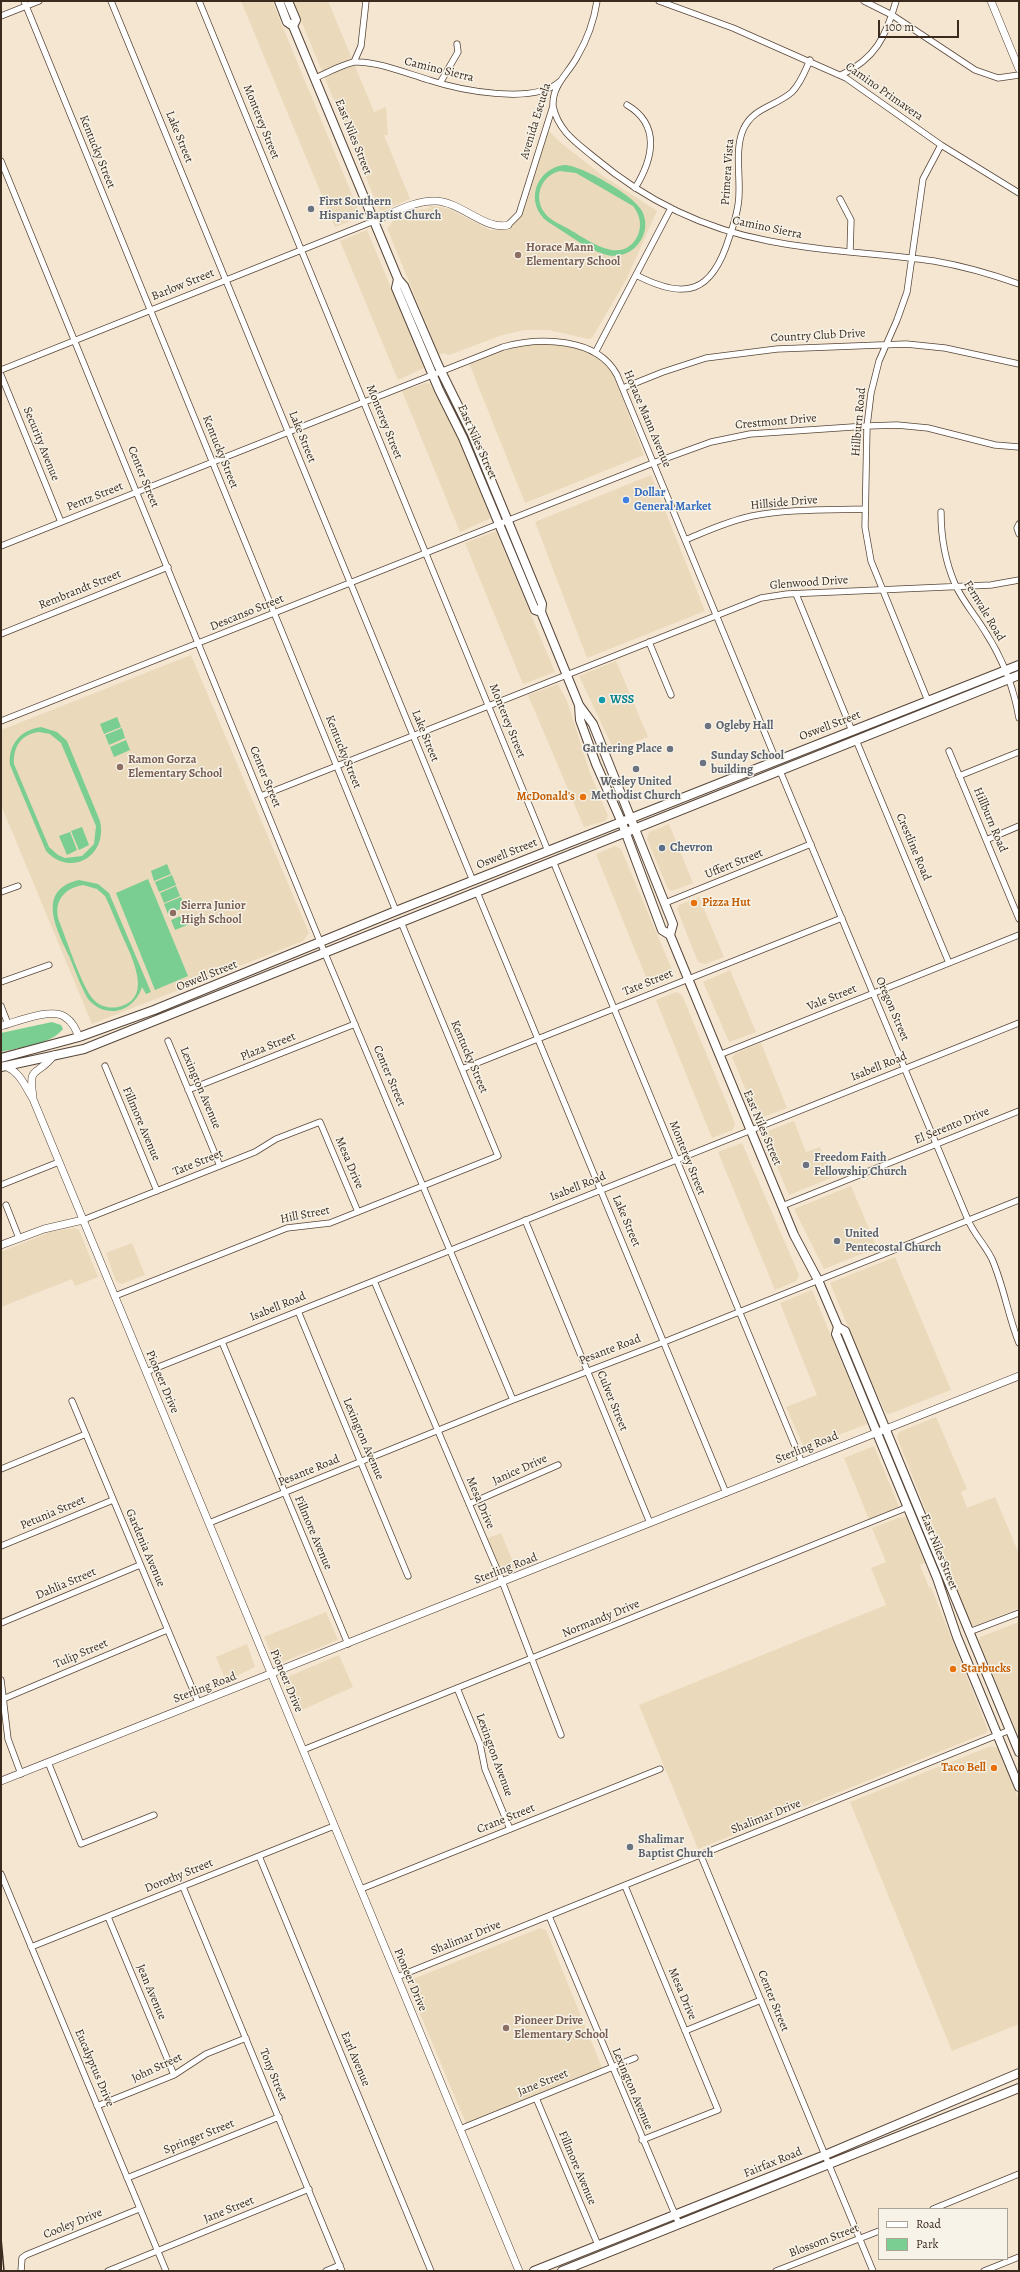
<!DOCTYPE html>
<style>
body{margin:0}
#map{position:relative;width:1020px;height:2272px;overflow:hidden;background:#f5e6d1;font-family:Alegreya,serif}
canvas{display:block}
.frame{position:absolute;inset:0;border:2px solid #3b2a1e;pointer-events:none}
.legend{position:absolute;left:878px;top:2208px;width:130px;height:52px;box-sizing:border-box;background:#f7f3e8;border:1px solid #aca397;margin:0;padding:5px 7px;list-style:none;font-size:12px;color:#3b2a1e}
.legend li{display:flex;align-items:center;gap:8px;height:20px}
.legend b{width:20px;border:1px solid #aca397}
.scale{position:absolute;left:878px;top:20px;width:81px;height:18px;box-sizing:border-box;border:2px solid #3b2a1e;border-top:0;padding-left:5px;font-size:12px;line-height:14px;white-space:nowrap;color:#3b2a1e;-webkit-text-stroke:3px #f7f3e8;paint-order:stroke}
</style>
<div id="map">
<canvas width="1020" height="2272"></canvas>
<div class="frame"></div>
<ul class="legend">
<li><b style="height:5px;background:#fff"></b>Road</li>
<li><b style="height:11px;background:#7ace91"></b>Park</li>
</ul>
<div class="scale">100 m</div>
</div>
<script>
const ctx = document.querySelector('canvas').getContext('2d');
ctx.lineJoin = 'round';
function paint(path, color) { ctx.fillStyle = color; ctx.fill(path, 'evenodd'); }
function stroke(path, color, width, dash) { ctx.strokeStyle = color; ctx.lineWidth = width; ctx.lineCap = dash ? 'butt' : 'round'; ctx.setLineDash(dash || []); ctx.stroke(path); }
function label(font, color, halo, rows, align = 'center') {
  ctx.font = font + ' Alegreya,serif'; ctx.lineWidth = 3; ctx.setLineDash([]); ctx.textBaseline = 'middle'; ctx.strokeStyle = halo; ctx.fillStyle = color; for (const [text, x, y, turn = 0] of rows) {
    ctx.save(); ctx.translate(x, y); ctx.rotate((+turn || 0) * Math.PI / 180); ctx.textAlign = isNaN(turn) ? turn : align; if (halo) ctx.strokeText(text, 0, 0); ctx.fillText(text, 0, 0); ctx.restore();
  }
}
const built = new Path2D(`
 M 241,1 L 272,1 L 360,214 L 359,218 L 335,227 Z
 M 293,1 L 328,1 L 374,112 L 386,107 L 388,135 L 384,135 L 410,199 L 382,211 L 379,209 Z
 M 548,130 L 560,142 L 603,176 L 657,211 L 626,280 L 592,338 L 588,339 L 549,330 L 524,330 L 502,335 L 449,355 L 443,353 L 439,355 L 387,228 L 390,226 L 393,220 L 418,210 L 430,208 L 429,205 L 449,209 L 490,230 L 501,230 L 511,227 L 522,214 Z
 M 367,230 L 424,368 L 398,380 L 340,241 Z
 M 544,342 L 579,348 L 596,355 L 611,368 L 644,455 L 525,503 L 469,363 L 506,348 Z
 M 426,383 L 430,384 L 456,432 L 491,518 L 460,532 L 402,391 Z
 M 651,475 L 705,611 L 587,658 L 535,522 Z
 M 496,531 L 555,672 L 523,684 L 465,543 Z
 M 191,655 L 309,933 L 303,941 L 92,1024 L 1,805 L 1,730 Z
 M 616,661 L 648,737 L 614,750 L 579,676 Z
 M 558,684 L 567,701 L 590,773 L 608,816 L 605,821 L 584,827 L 528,695 Z
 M 669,824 L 693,883 L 672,891 L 668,889 L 647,839 L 649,832 Z
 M 615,846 L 621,849 L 673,972 L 670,978 L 650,987 L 596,854 Z
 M 699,897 L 724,957 L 705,964 L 698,962 L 677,909 L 679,905 Z
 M 730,970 L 756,1032 L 729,1042 L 703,982 Z
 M 676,992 L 682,995 L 735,1123 L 733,1130 L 712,1138 L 656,1000 Z
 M 761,1043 L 787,1108 L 758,1119 L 732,1057 L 736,1053 Z
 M 794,1121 L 806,1152 L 820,1147 L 833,1177 L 789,1195 L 763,1133 Z
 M 742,1143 L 799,1275 L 796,1281 L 775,1290 L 718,1152 Z
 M 851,1186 L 877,1248 L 824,1269 L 794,1209 Z
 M 74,1228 L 79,1230 L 98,1277 L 75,1286 L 72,1279 L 1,1307 L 1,1252 L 50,1232 Z
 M 132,1243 L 145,1275 L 121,1284 L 116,1281 L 106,1253 Z
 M 895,1257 L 951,1390 L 889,1414 L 886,1413 L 865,1368 L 830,1283 Z
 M 812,1290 L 867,1424 L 807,1447 L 803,1445 L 786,1407 L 817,1395 L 780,1303 Z
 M 936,1417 L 967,1489 L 961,1492 L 967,1508 L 995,1497 L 1019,1554 L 1019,1608 L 975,1626 L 971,1625 L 897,1437 L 899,1432 Z
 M 874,1446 L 899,1507 L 869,1519 L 844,1458 Z
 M 906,1517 L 925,1563 L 920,1565 L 929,1588 L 931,1587 L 988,1730 L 986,1733 L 698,1849 L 639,1705 L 886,1605 L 871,1568 L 886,1562 L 872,1528 L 898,1518 Z
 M 501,1533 L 516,1569 L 497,1576 L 481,1541 Z
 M 326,1612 L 338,1640 L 280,1663 L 275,1662 L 264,1637 Z
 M 1019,1622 L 1019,1738 L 979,1641 L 980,1637 Z
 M 247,1644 L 255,1667 L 226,1681 L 216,1657 Z
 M 339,1655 L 353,1687 L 295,1713 L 283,1679 Z
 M 991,1746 L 998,1748 L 1019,1800 L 1019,2024 L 952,2051 L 850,1802 Z
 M 540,1928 L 546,1930 L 603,2070 L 467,2126 L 408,1985 L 413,1979 Z`);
const green = new Path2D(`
 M 564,165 C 581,165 635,196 642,211 C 654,234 632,261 607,255 C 589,251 565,232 548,222 C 524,204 535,169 564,165 ZM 560,171 L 576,173 L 633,206 C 640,215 642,225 638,235 C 623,266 591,242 572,231 C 563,225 550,221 544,212 C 533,196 542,175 560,171 Z
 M 117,717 L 121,727 L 104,734 L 100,724 Z
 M 41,727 L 57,732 L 67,741 L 100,821 C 108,856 71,878 46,851 L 10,765 C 8,745 20,730 41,727 ZM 39,732 L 50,734 L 61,743 L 96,826 L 94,844 L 82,856 L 65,858 L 58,855 L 49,847 L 14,764 C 13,747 21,734 39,732 Z
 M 122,728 L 125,738 L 109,745 L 105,735 Z
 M 126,740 L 130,750 L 114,757 L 110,747 Z
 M 82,827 L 89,845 L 79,850 L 71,831 Z
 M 70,832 L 77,850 L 67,855 L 59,836 Z
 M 167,864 L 171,874 L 154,881 L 151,871 Z
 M 172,875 L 176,885 L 159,892 L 155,882 Z
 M 148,879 L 188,976 L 155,990 L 116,893 Z
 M 79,880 L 98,884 L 109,893 L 151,992 L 146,994 L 142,987 C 134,1012 106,1020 88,999 C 80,985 75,970 69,956 C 57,930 35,890 79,880 ZM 83,885 L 97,889 L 105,896 C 111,908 116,922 122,935 C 131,956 155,999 118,1007 C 109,1009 99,1006 93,999 C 82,987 66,938 59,921 C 53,902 64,888 83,885 Z
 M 176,886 L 180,896 L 164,903 L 160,893 Z
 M 181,897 L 185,907 L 168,914 L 164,904 Z
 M 188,913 L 192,923 L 175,930 L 171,920 Z
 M 52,1022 L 61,1025 L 63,1029 C 50,1045 20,1047 1,1052 L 1,1033 Z`);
const minor = new Path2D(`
 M 24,1 L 396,911
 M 111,1 L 473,881
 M 199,1 L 548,851
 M 659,1 L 733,28 L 846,78 L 941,145 L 1019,193
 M 864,1 L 892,15 L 975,70 L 998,78 L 1019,75
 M 1,16 L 39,1
 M 354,62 L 361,46 L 366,1
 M 841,75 C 875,59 886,37 896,1
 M 315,78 C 325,74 345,63 355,62 C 377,61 408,74 429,80 C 459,90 533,105 559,82
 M 440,83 L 458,52 L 457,44
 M 627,105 C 661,125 653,159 635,188
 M 553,106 C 558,131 577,143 595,158 C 645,200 705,229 769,241 C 823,252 879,253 934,261 C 963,266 991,274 1019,284
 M 1,161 L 321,944 L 513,1400
 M 840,199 L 851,220 L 850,252
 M 508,225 L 519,214 L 553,106 C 552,85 568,74 577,57 C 587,40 594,21 597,1
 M 636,275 C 686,301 712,293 729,238 C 734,224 739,209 739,194 C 740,173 735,149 743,130 C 753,107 775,107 792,92 C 801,83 805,71 810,60
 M 595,353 L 671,208
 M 1,370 L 374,221
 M 1,375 L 61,522
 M 623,388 L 663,372 L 706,358 L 777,349 L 906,344 L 945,348 L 1019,364
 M 941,512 C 941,537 945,561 955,584 C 963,602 976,616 986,633 C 1002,658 1014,689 1019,718
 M 1019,524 L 1017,528 L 1019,534
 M 685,540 C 707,531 728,521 752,516 C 788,509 828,510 865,509
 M 1,546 L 503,347 C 539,337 597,337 617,375 L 776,760
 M 796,594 L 852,731
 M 1,634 L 168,567
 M 649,642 L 671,695
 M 928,701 L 871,561 L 865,527 L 867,426 L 871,393 L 879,361 L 897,320 L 907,292 L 923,179 L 941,145
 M 1,721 L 653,463 L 711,442 L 750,434 L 867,426 L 897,425 L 928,428 L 995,445 L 1019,447
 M 856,740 L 949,963
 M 949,751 L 1019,919
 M 780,771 L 968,1220 C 974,1234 985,1245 992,1259 C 1004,1287 1008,1316 1019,1343
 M 959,776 L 1019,752
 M 261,796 L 761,598 L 787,594 L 991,585 L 1019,580
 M 986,840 L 1019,826
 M 553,861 L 802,1463
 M 1,892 L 18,886
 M 477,892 L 726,1493
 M 665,903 L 811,844
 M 1,982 L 49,965
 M 1,1006 L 8,1024
 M 168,1041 L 220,1166
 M 719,1055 L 1019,935
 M 105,1066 L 157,1191
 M 462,1069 L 842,918
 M 188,1090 L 355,1024
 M 1,1185 L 59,1162
 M 6,1205 L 19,1238
 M 782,1206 L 1019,1111
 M 83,1220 L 255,1152 L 276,1139 L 320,1122 L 358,1212
 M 525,1220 L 650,1523
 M 374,1281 L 502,1581 L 561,1735
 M 115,1296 L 287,1228 L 330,1223 L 498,1156 L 401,922
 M 298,1311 L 408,1576
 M 222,1342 L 348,1644
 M 146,1372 L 1019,1023
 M 72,1401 L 198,1702
 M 1,1469 L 86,1434
 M 469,1504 L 558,1465
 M 209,1523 L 513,1400 L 664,1342 L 1019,1200
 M 1,1546 L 113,1500
 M 1,1623 L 140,1565
 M 969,1632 L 1019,1613
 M 1,1680 L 8,1739 L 21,1774
 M 457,1688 L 480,1744 L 485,1769 L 510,1829
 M 3,1699 L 167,1630
 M 303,1750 L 908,1507
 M 48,1762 L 81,1844 L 154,1815
 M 259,1856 L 431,2271
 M 701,1856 L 873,2271
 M 1,1874 L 166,2271
 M 625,1886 L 718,2110 L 642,2140
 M 183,1887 L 342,2271
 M 361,1889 L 660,1769
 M 549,1916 L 679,2224
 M 108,1917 L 174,2075
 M 31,1947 L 334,1826
 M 397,1977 L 1010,1730
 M 685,2031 L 761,2000
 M 536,2098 L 598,2245
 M 97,2106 L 174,2075 L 206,2054 L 246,2038
 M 460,2129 L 635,2058
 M 127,2178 L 279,2117
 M 933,2209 L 1019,2174
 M 21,2271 L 22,2258 L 26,2255 L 139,2209
 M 108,2271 L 309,2189
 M 326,2271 L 340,2265
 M 776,2271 L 879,2231
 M 984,2271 L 1019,2257`);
const tertiary = new Path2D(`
 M 991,1 L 1019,69
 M 374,221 C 393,213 415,200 436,201 C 461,202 486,231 508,225
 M 1,1026 C 16,1022 52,1007 65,1017 C 73,1022 76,1030 79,1037
 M 5,1066 C 20,1072 25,1086 33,1099 L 519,2271
 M 33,1097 C 28,1063 37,1078 54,1055
 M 1,1245 L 44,1229 L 83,1220
 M 1,1781 L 1019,1376`);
const secondary = new Path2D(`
 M 279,1 L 287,22 L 293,26 L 398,279 L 404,286 L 438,365 L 472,434 L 542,604 L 541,612 L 579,705 L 580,720 L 596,764 L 622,823 L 662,930 L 670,935
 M 288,1 L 296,20 L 293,26
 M 398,279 L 396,288 L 439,390 L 463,438 L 535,610 L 541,612
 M 579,705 L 593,724 L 673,924 L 670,935 L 794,1235 L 818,1280 L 838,1327 L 845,1331 L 1019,1752
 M 1,1058 L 79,1037 L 154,1010 L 396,911 L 1019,665
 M 1,1067 L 84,1049 L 1019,675
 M 838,1327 L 836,1334 L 937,1578 L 957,1637 L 1019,1787
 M 534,2271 L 825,2155 L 1019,2073
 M 562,2271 L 1019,2088`);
const rail = new Path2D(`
 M 1,2238 L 4,2271`);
const markers = [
 [311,209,4,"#6b7280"],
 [518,255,4,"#8d6e63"],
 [626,500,4,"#3f7fe0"],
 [602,700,4,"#0f9aa8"],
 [708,726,4,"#6b7280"],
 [670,749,4,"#6b7280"],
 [703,763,4,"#6b7280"],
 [120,767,4,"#8d6e63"],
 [636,769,4,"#6b7280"],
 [583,797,4,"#e8710a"],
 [662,848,4,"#5c6f8a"],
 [694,903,4,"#e8710a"],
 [173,913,4,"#8d6e63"],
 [806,1165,4,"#6b7280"],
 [837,1241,4,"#6b7280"],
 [953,1669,4,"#e8710a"],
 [994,1768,4,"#e8710a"],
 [630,1847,4,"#6b7280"],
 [506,2028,4,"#8d6e63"]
];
const streetNames = [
 ["Camino Sierra",439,70,14],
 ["Camino Primavera",884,92,35],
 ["Avenida Escuela",536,121,-73],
 ["Monterey Street",261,122,68],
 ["Lake Street",179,137,68],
 ["East Niles Street",353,137,68],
 ["Kentucky Street",97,152,68],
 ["Primera Vista",728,172,-86],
 ["Camino Sierra",767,228,12],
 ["Barlow Street",183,285,-22],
 ["Country Club Drive",818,336,-3],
 ["Horace Mann Avenue",647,419,67],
 ["Monterey Street",384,422,68],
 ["Crestmont Drive",776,422,-5],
 ["Hillburn Road",859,422,-85],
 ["Lake Street",302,437,68],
 ["East Niles Street",477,442,66],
 ["Security Avenue",41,444,68],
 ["Kentucky Street",220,452,68],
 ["Center Street",143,477,68],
 ["Pentz Street",95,497,-22],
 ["Hillside Drive",784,503,-5],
 ["Glenwood Drive",809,583,-4],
 ["Rembrandt Street",80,590,-22],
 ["Fernvale Road",984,611,59],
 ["Descanso Street",247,613,-22],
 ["Monterey Street",507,721,68],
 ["Oswell Street",830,726,-21],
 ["Lake Street",425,736,68],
 ["Kentucky Street",343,752,68],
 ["Center Street",265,777,68],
 ["Hillburn Road",990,820,67],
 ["Crestline Road",913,847,67],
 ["Oswell Street",507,854,-22],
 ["Uffert Street",734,864,-22],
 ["Oswell Street",207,976,-22],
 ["Tate Street",648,983,-22],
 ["Vale Street",832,998,-22],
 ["Oregon Street",892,1009,67],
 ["Plaza Street",268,1047,-22],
 ["Kentucky Street",469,1057,67],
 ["Isabell Road",879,1067,-22],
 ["Center Street",389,1076,67],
 ["Lexington Avenue",200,1088,67],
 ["Fillmore Avenue",141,1124,67],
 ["El Serento Drive",952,1126,-22],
 ["East Niles Street",762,1128,67],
 ["Monterey Street",687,1158,68],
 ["Tate Street",198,1163,-22],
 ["Mesa Drive",349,1163,67],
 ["Isabell Road",578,1187,-22],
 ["Hill Street",305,1215,-11],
 ["Lake Street",626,1221,67],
 ["Isabell Road",278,1307,-22],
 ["Pesante Road",610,1350,-21],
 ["Pioneer Drive",162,1382,67],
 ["Culver Street",612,1401,68],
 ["Lexington Avenue",363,1439,67],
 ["Sterling Road",807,1448,-22],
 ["Janice Drive",520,1470,-24],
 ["Pesante Road",309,1471,-22],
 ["Mesa Drive",480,1503,67],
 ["Petunia Street",53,1513,-23],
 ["Fillmore Avenue",313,1533,67],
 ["Gardenia Avenue",145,1548,67],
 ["East Niles Street",939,1552,68],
 ["Sterling Road",506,1569,-21],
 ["Dahlia Street",66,1584,-23],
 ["Normandy Drive",601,1619,-22],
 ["Tulip Street",81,1654,-23],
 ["Pioneer Drive",286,1681,67],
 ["Sterling Road",205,1688,-21],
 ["Lexington Avenue",494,1755,70],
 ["Shalimar Drive",766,1817,-22],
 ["Crane Street",506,1819,-22],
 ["Dorothy Street",179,1876,-22],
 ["Shalimar Drive",466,1938,-22],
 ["Pioneer Drive",410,1980,67],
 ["Jean Avenue",151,1992,67],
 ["Mesa Drive",682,1994,67],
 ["Center Street",773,2001,68],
 ["Earl Avenue",355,2059,67],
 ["Eucalyptus Drive",94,2068,67],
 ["John Street",157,2068,-25],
 ["Tony Street",273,2075,68],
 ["Jane Street",543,2083,-22],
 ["Lexington Avenue",632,2089,67],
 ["Springer Street",199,2137,-22],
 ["Fairfax Road",773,2163,-22],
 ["Fillmore Avenue",577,2168,67],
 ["Jane Street",229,2210,-22],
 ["Cooley Drive",73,2224,-22],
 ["Blossom Street",824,2241,-21]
];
const worshipNames = [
 ["First Southern",319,202],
 ["Hispanic Baptist Church",319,216],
 ["Ogleby Hall",716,726],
 ["Gathering Place",662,749,"right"],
 ["Sunday School",711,756],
 ["building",711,770],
 ["Wesley United",636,782,"center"],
 ["Methodist Church",636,796,"center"],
 ["Freedom Faith",814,1158],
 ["Fellowship Church",814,1172],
 ["United",845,1234],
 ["Pentecostal Church",845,1248],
 ["Shalimar",638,1840],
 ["Baptist Church",638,1854]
];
const educationNames = [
 ["Horace Mann",526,248],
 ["Elementary School",526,262],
 ["Ramon Gorza",128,760],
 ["Elementary School",128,774],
 ["Sierra Junior",181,906],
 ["High School",181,920],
 ["Pioneer Drive",514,2021],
 ["Elementary School",514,2035]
];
const shopNames = [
 ["Dollar",634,493],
 ["General Market",634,507]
];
const cultureNames = [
 ["WSS",610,700]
];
const foodNames = [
 ["McDonald's",575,797],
 ["Pizza Hut",702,903,"left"],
 ["Starbucks",961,1669,"left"],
 ["Taco Bell",986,1768]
];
const serviceNames = [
 ["Chevron",670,848]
];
paint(built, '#ead9ba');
paint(green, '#7ace91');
stroke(minor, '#574639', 7);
stroke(tertiary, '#574639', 8);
stroke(secondary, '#574639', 10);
stroke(minor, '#fff', 5.5);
stroke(tertiary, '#fff', 7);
stroke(secondary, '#fff', 8);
stroke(rail, '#3b2a1e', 1.5);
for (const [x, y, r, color] of markers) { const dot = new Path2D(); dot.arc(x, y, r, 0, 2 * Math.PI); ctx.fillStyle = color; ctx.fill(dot); stroke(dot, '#f7f3e8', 1.5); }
label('12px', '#3b2a1e', '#f7f3e8', streetNames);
label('bold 12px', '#5b616d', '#f7f3e8', worshipNames, 'left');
label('bold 12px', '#785e54', '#f7f3e8', educationNames, 'left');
label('bold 12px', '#366cbe', '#f7f3e8', shopNames, 'left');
label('bold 12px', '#0d838f', '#f7f3e8', cultureNames, 'left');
label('bold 12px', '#c56008', '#f7f3e8', foodNames, 'right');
label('bold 12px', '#4e5e75', '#f7f3e8', serviceNames, 'left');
</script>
